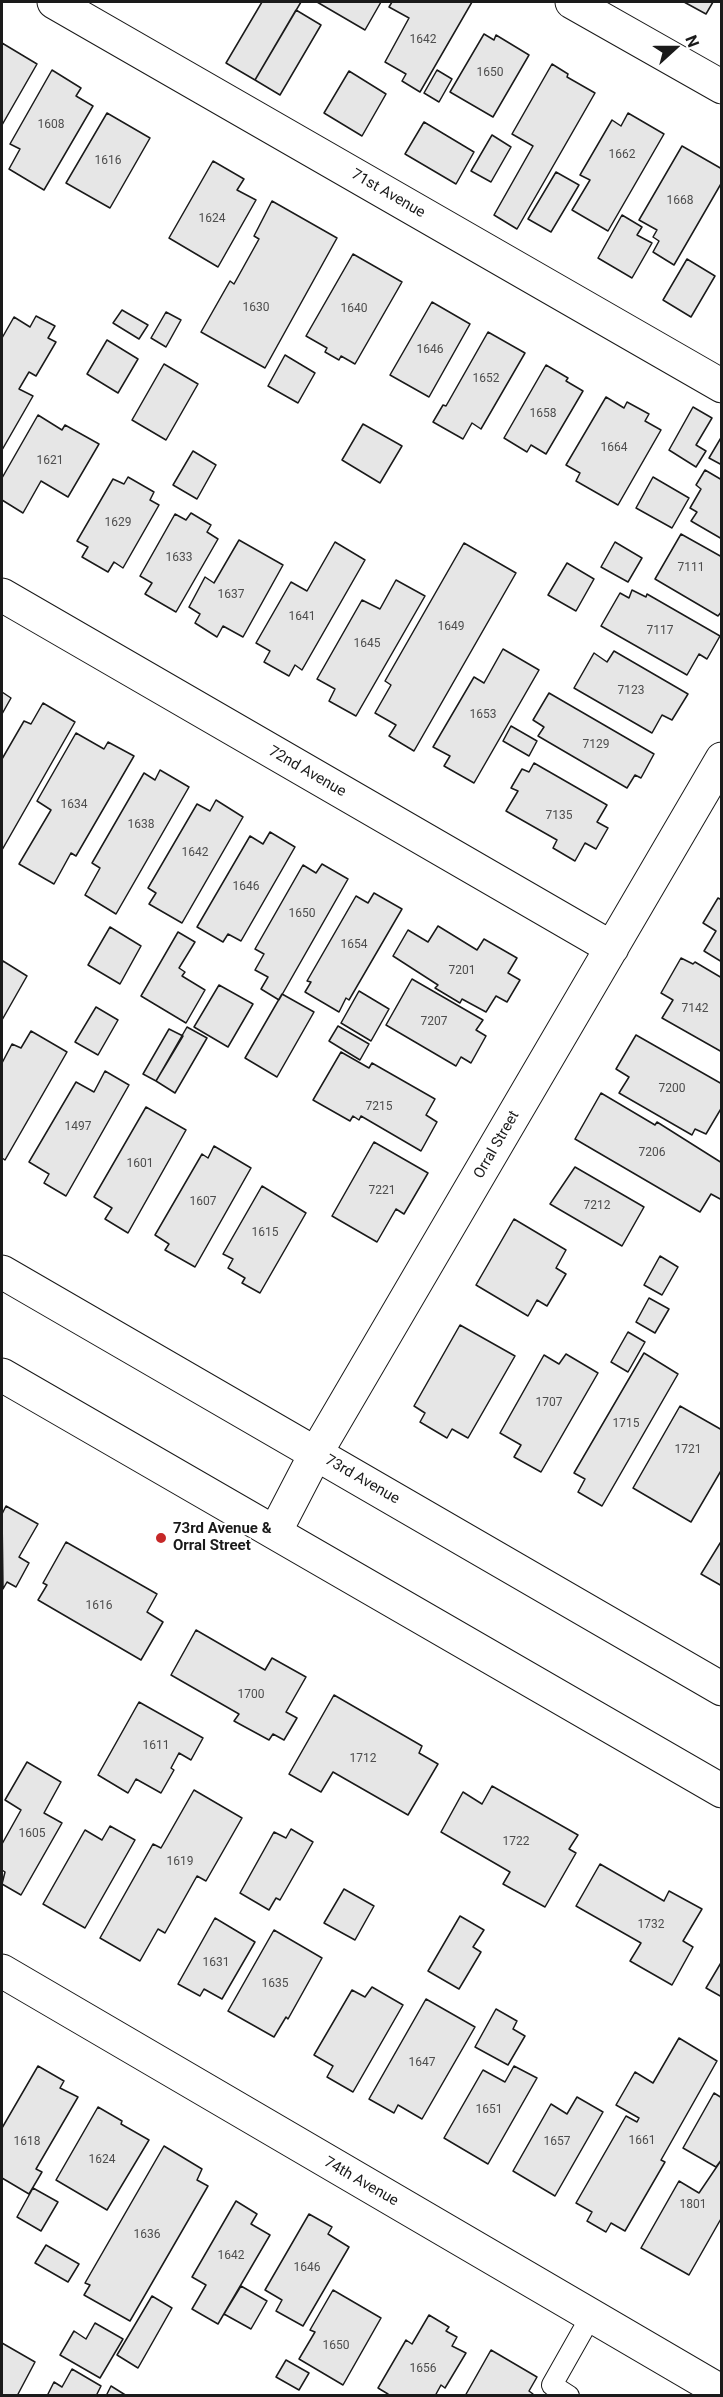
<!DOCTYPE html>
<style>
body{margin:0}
#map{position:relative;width:723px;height:2397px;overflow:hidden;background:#fff;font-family:Roboto,sans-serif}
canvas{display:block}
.frame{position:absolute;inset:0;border:3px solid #1a1a1a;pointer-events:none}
.north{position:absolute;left:645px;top:18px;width:60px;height:60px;-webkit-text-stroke:4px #fff;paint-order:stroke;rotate:69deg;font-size:16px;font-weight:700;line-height:24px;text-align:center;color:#1a1a1a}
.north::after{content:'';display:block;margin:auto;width:21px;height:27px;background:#1a1a1a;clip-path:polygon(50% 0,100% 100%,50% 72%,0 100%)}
</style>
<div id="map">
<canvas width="723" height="2397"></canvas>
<div class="frame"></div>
<div class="north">N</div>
</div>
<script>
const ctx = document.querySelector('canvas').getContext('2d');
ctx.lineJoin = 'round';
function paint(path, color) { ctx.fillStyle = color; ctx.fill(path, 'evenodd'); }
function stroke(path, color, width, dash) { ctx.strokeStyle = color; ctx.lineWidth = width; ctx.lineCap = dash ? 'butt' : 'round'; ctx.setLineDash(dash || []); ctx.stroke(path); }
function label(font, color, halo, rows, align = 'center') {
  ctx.font = font + ' Roboto,sans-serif'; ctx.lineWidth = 4.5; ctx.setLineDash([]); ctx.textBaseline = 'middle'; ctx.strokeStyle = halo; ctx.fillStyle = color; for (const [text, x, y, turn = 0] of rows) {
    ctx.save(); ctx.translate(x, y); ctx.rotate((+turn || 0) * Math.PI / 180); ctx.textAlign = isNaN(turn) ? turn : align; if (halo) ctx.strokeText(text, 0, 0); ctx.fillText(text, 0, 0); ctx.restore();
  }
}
const building = new Path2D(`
 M 262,2 L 301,2 L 255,80 L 226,63 Z
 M 317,2 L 381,2 L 365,30 Z
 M 392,2 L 472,2 L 420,92 L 402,81 L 406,74 L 385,62 L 409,18 L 389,7 Z
 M 684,2 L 713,2 L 706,14 Z
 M 296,10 L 321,25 L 280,95 L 255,80 Z
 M 484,34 L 494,40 L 496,35 L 529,55 L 493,117 L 450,92 Z
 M 2,43 L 37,64 L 2,125 Z
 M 552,64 L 568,74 L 567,77 L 595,93 L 517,229 L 494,215 L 533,146 L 512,134 Z
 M 52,70 L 81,88 L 76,96 L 93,106 L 44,190 L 9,169 L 20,149 L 10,144 Z
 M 437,70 L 452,79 L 439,102 L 424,93 Z
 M 349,71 L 386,94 L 362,136 L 324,113 Z
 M 107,113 L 150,138 L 110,208 L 66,183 Z
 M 628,113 L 664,134 L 608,231 L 572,210 L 590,180 L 580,175 L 612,120 L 621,126 Z
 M 424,122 L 474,152 L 456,184 L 405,154 Z
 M 492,135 L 511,147 L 491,182 L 471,171 Z
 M 682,146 L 722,169 L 722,182 L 674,265 L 653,252 L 659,241 L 653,237 L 657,230 L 639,220 Z
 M 213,161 L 244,179 L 237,190 L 256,200 L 218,267 L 169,238 Z
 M 556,172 L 579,185 L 551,232 L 528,219 Z
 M 272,201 L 337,238 L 265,368 L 201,332 L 230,281 L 234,284 L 259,239 L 254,236 Z
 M 622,215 L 642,227 L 637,235 L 652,243 L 632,278 L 598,258 Z
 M 353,254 L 402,282 L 355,364 L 341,356 L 339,360 L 325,352 L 327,348 L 306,336 Z
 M 687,259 L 715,276 L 691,317 L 663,300 Z
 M 432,302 L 470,324 L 429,397 L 390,375 Z
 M 122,310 L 148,325 L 139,339 L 113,323 Z
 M 166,312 L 181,320 L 166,347 L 151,338 Z
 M 36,316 L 55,326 L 48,338 L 56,342 L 36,376 L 29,372 L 19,389 L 33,396 L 2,450 L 2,338 L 14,317 L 30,327 Z
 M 488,332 L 525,353 L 481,429 L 472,423 L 463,439 L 433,422 L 443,405 L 446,406 Z
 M 107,340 L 138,359 L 118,393 L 87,374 Z
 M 285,355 L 315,373 L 298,403 L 268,386 Z
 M 164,364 L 198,384 L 166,440 L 132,420 Z
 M 546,365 L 568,378 L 566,381 L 583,391 L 546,454 L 531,445 L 527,452 L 504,438 Z
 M 606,397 L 624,408 L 627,402 L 649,414 L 645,421 L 661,430 L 618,505 L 576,481 L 580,473 L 566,465 Z
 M 693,407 L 712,418 L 696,445 L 706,451 L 696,467 L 669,450 Z
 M 38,415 L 62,430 L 65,425 L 99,444 L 68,497 L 41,481 L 23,513 L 2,500 L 2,478 Z
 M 363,424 L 402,446 L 380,483 L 342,460 Z
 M 722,436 L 722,465 L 709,458 Z
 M 193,451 L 216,465 L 197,499 L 173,485 Z
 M 705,470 L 722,480 L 722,539 L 691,521 L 697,512 L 690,508 L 701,489 L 696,485 Z
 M 128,477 L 154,492 L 150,500 L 159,505 L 123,568 L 114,562 L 108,572 L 82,557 L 88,547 L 77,541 L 113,479 L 124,484 Z
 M 653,477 L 689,498 L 672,528 L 636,508 Z
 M 191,513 L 211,525 L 207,532 L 218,539 L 176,612 L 145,594 L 152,583 L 140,576 L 175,514 L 186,520 Z
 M 681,534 L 722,557 L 722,611 L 718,616 L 655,579 Z
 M 239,540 L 283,565 L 243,637 L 223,626 L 217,637 L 195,623 L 200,614 L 189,607 L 205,577 L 214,583 Z
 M 335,542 L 365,560 L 302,670 L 295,665 L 289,676 L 264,662 L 270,651 L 256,643 L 291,582 L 307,591 Z
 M 615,542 L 642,558 L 628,582 L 601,567 Z
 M 464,543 L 516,573 L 414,751 L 389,736 L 396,725 L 375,713 L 391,685 L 385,681 Z
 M 567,563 L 594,579 L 576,611 L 548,595 Z
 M 396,580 L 425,596 L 356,716 L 329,701 L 335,689 L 317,679 L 362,600 L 380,609 Z
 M 632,590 L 646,597 L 647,594 L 720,636 L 707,659 L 699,654 L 687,675 L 601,626 L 620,593 L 629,598 Z
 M 503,649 L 539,670 L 474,783 L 444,766 L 450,756 L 433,747 L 474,677 L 484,683 Z
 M 614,651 L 688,694 L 672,720 L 662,715 L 652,733 L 574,688 L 594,653 L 607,662 Z
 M 2,692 L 11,698 L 2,714 Z
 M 549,693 L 654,754 L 641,778 L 635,775 L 627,788 L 538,736 L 544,727 L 533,720 Z
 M 43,703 L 75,722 L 2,850 L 2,759 L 24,721 L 31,724 Z
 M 511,726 L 537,741 L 529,756 L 503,741 Z
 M 76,733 L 104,749 L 108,742 L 134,756 L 76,856 L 71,853 L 54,884 L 19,864 L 51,810 L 37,801 Z
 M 534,763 L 607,805 L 597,822 L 608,828 L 596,849 L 585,843 L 575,861 L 553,848 L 557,840 L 506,811 L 518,791 L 511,788 L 522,769 L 529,772 Z
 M 160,770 L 189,787 L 116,914 L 85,895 L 100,868 L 92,863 L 144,773 L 155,780 Z
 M 216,800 L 243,817 L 182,923 L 149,904 L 156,893 L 148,888 L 197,804 L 210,811 Z
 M 270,832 L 295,847 L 241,941 L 228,934 L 223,942 L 197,927 L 250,836 L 263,844 Z
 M 322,864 L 348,879 L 279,1000 L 261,989 L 268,977 L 255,970 L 264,954 L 255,949 L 303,865 L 316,873 Z
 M 374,893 L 402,909 L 349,1000 L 346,998 L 339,1012 L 305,992 L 311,982 L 307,981 L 356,896 L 368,903 Z
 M 718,898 L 722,900 L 722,962 L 704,951 L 716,931 L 703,923 Z
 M 438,926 L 477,950 L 484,939 L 517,958 L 508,973 L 520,980 L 507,1002 L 496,996 L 486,1012 L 462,999 L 460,1003 L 435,988 L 438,985 L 393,956 L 408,930 L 428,942 Z
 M 110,927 L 141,946 L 120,984 L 88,965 Z
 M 178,932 L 195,942 L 179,968 L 185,972 L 182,976 L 205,990 L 186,1023 L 141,996 Z
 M 681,958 L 693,964 L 695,962 L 722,978 L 722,1052 L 662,1018 L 673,1000 L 661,993 Z
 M 3,961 L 27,976 L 2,1020 L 2,964 Z
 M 412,979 L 483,1020 L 476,1030 L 486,1036 L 471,1063 L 461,1057 L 456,1066 L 386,1025 Z
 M 219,985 L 253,1004 L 228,1047 L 194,1027 Z
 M 359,991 L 389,1009 L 371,1041 L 341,1023 Z
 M 282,994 L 314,1012 L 277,1077 L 245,1058 Z
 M 96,1007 L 118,1020 L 98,1055 L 75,1042 Z
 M 338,1026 L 369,1044 L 360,1060 L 329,1041 Z
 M 187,1027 L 207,1038 L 175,1093 L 156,1081 Z
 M 169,1029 L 183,1036 L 156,1081 L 143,1074 Z
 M 31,1031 L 67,1052 L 5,1160 L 2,1158 L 2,1063 L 12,1044 L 21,1048 Z
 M 636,1035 L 722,1084 L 722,1107 L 706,1134 L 695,1129 L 692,1135 L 619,1093 L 629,1077 L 616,1069 Z
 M 341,1052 L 369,1068 L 372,1063 L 435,1099 L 426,1115 L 437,1122 L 421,1151 L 361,1116 L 359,1120 L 353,1116 L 350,1121 L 313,1100 Z
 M 105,1071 L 129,1085 L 66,1196 L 44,1183 L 49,1174 L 29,1162 L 76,1082 L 94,1092 Z
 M 601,1093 L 655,1125 L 657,1122 L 722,1163 L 722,1200 L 711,1194 L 700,1212 L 575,1139 Z
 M 146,1107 L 186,1130 L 128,1233 L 105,1219 L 112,1208 L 94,1197 Z
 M 374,1142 L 428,1173 L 404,1214 L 396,1209 L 377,1242 L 332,1216 Z
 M 214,1146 L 251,1168 L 195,1267 L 165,1250 L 169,1244 L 155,1235 L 202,1154 L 208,1158 Z
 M 575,1167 L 644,1207 L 622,1246 L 550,1204 Z
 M 262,1186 L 306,1213 L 260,1293 L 242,1283 L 245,1278 L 228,1268 L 233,1259 L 223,1254 Z
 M 514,1219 L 566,1250 L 556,1268 L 566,1274 L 547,1306 L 537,1300 L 528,1316 L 476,1285 Z
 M 660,1256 L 678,1267 L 662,1295 L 644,1285 Z
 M 649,1298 L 669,1309 L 655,1333 L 636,1322 Z
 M 460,1325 L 515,1356 L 468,1438 L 452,1429 L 447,1438 L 420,1422 L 425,1413 L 414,1406 Z
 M 628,1332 L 645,1342 L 628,1372 L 611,1362 Z
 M 644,1353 L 678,1374 L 602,1506 L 578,1492 L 585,1479 L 574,1473 Z
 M 566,1354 L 598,1373 L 541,1472 L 514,1457 L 521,1445 L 500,1433 L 544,1355 L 559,1364 Z
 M 680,1406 L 722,1430 L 722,1469 L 691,1522 L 633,1488 Z
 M 6,1506 L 38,1524 L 19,1557 L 29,1563 L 16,1587 L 7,1582 L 3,1589 L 2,1514 Z
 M 722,1540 L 722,1586 L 701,1574 Z
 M 66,1542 L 157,1594 L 147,1612 L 163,1622 L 141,1660 L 38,1600 L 47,1585 L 43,1583 Z
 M 196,1630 L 265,1670 L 272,1658 L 306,1677 L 286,1712 L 297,1718 L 284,1740 L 273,1734 L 269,1740 L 234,1721 L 239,1714 L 171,1675 Z
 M 334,1695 L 422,1746 L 419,1753 L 438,1764 L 408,1815 L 333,1772 L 321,1792 L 289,1774 Z
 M 139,1702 L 203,1738 L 191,1760 L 179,1753 L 171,1768 L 174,1770 L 161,1793 L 136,1779 L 128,1793 L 98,1775 Z
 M 27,1762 L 61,1782 L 44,1813 L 62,1823 L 21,1895 L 2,1884 L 5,1872 L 2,1870 L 2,1844 L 21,1810 L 5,1800 Z
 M 492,1786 L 578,1835 L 569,1849 L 576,1853 L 545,1907 L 503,1884 L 510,1872 L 441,1832 L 463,1792 L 482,1804 Z
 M 194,1790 L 242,1818 L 206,1881 L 197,1876 L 165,1933 L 158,1929 L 140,1961 L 100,1938 L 153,1844 L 161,1848 Z
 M 110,1826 L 135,1840 L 85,1928 L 43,1904 L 85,1830 L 102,1840 Z
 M 291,1829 L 313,1842 L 280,1900 L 276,1898 L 269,1910 L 240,1893 L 274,1832 L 286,1838 Z
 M 600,1864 L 664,1901 L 669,1891 L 702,1909 L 683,1941 L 693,1947 L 672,1985 L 630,1961 L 641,1943 L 576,1906 Z
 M 344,1889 L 374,1906 L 355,1940 L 324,1923 Z
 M 460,1916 L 484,1930 L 473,1947 L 481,1952 L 459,1989 L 428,1971 Z
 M 215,1918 L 255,1942 L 222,1999 L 204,1989 L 200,1996 L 178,1984 Z
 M 274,1930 L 322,1958 L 288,2019 L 286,2017 L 274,2037 L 228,2011 Z
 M 722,1961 L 722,1997 L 706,1988 Z
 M 372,1987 L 403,2005 L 353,2092 L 327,2077 L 333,2066 L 314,2055 L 352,1990 L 365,1997 Z
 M 426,1999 L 475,2027 L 422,2119 L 398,2105 L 394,2113 L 369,2099 Z
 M 496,2009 L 517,2021 L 513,2029 L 525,2036 L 508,2065 L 475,2047 Z
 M 679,2038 L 717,2061 L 661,2160 L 665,2162 L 625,2231 L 611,2223 L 606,2232 L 587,2221 L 592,2212 L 576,2203 L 626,2116 L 637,2122 L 639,2118 L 616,2105 L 635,2072 L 653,2083 Z
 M 38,2066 L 64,2081 L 60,2088 L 78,2097 L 36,2169 L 42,2172 L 29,2194 L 2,2178 L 2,2128 Z
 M 514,2066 L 537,2078 L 488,2164 L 444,2138 L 483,2070 L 505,2082 Z
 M 714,2093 L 722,2098 L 722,2159 L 716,2167 L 683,2148 Z
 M 577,2097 L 603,2112 L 555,2196 L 513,2171 L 551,2104 L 567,2114 Z
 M 98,2107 L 122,2121 L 121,2124 L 149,2140 L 107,2210 L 56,2180 Z
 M 164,2146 L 202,2169 L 197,2180 L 208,2186 L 130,2321 L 84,2295 L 90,2285 L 85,2283 Z
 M 722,2159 L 722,2217 L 689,2275 L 641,2248 L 679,2181 L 699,2193 Z
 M 33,2188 L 58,2202 L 41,2231 L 17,2217 Z
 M 236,2201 L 257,2214 L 251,2224 L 270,2235 L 218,2324 L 192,2309 L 206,2285 L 192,2277 Z
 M 309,2214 L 332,2227 L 328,2234 L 349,2247 L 303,2326 L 276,2311 L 282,2300 L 265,2290 Z
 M 46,2245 L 79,2264 L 68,2282 L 35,2263 Z
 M 241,2286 L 267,2301 L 251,2329 L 224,2314 Z
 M 333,2290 L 381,2318 L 343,2385 L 299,2359 L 315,2332 L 310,2330 Z
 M 152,2296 L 172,2308 L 138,2368 L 117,2355 Z
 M 429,2315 L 449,2327 L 446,2331 L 457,2337 L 452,2346 L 466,2353 L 445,2388 L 441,2385 L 435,2396 L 387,2396 L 388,2394 L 378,2388 L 406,2340 L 412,2344 Z
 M 95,2323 L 123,2339 L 100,2378 L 60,2355 L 74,2331 L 86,2339 Z
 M 2,2343 L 35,2362 L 17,2396 L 2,2396 Z
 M 491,2350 L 537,2377 L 529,2391 L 533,2394 L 532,2396 L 465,2396 Z
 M 286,2360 L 309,2373 L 299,2390 L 276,2377 Z
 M 72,2369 L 101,2386 L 96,2396 L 47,2396 L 54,2382 L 62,2387 Z
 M 111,2386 L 127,2396 L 106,2396 Z`);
const lane = new Path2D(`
 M 569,2396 L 552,2385 L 591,2316`);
const street = new Path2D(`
 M 54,2 L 722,386
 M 572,2 L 722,87
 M 2,595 L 612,948
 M 275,1532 L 316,1453 L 722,759
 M 2,1971 L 722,2392`);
const secondary = new Path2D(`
 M 2,1272 L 722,1689
 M 2,1375 L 722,1791`);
const markers = [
 [161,1538,6,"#c62828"]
];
const numberNames = [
 ["1642",423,40],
 ["1650",490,73],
 ["1608",51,125],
 ["1662",622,155],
 ["1616",108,161],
 ["1668",680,201],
 ["1624",212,219],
 ["1630",256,308],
 ["1640",354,309],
 ["1646",430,350],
 ["1652",486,379],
 ["1658",543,414],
 ["1664",614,448],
 ["1621",50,461],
 ["1629",118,523],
 ["1633",179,558],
 ["7111",691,568],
 ["1637",231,595],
 ["1641",302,617],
 ["1649",451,627],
 ["7117",660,631],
 ["1645",367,644],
 ["7123",631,691],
 ["1653",483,715],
 ["7129",596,745],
 ["1634",74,805],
 ["7135",559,816],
 ["1638",141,825],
 ["1642",195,853],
 ["1646",246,887],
 ["1650",302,914],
 ["1654",354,945],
 ["7201",462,971],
 ["7142",695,1009],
 ["7207",434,1022],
 ["7200",672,1089],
 ["7215",379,1107],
 ["1497",78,1127],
 ["7206",652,1153],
 ["1601",140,1164],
 ["7221",382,1191],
 ["1607",203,1202],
 ["7212",597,1206],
 ["1615",265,1233],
 ["1707",549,1403],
 ["1715",626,1424],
 ["1721",688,1450],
 ["1616",99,1606],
 ["1700",251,1695],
 ["1611",156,1746],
 ["1712",363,1759],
 ["1605",32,1834],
 ["1722",516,1842],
 ["1619",180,1862],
 ["1732",651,1925],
 ["1631",216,1963],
 ["1635",275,1984],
 ["1647",422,2063],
 ["1651",489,2110],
 ["1661",642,2141],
 ["1618",27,2142],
 ["1657",557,2142],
 ["1624",102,2160],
 ["1801",693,2205],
 ["1636",147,2235],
 ["1642",231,2256],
 ["1646",307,2268],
 ["1650",336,2346],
 ["1656",423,2369]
];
const streetNames = [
 ["71st Avenue",388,194,30],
 ["72nd Avenue",307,772,30],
 ["Orral Street",497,1145,-60],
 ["73rd Avenue",362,1480,30],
 ["74th Avenue",361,2182,30]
];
const poiNames = [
 ["73rd Avenue &",173,1529],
 ["Orral Street",173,1546]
];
paint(building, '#e6e6e6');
stroke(building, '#1a1a1a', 1.5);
stroke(lane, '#1a1a1a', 22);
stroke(street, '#1a1a1a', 35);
stroke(secondary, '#1a1a1a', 35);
stroke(lane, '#fff', 20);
stroke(street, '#fff', 33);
stroke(secondary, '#fff', 33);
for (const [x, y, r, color] of markers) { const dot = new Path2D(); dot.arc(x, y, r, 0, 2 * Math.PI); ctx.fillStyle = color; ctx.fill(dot); stroke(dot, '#fff', 2); }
label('12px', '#4d4d4d', null, numberNames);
label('15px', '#1a1a1a', '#fff', streetNames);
label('bold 15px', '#1a1a1a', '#fff', poiNames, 'left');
</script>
